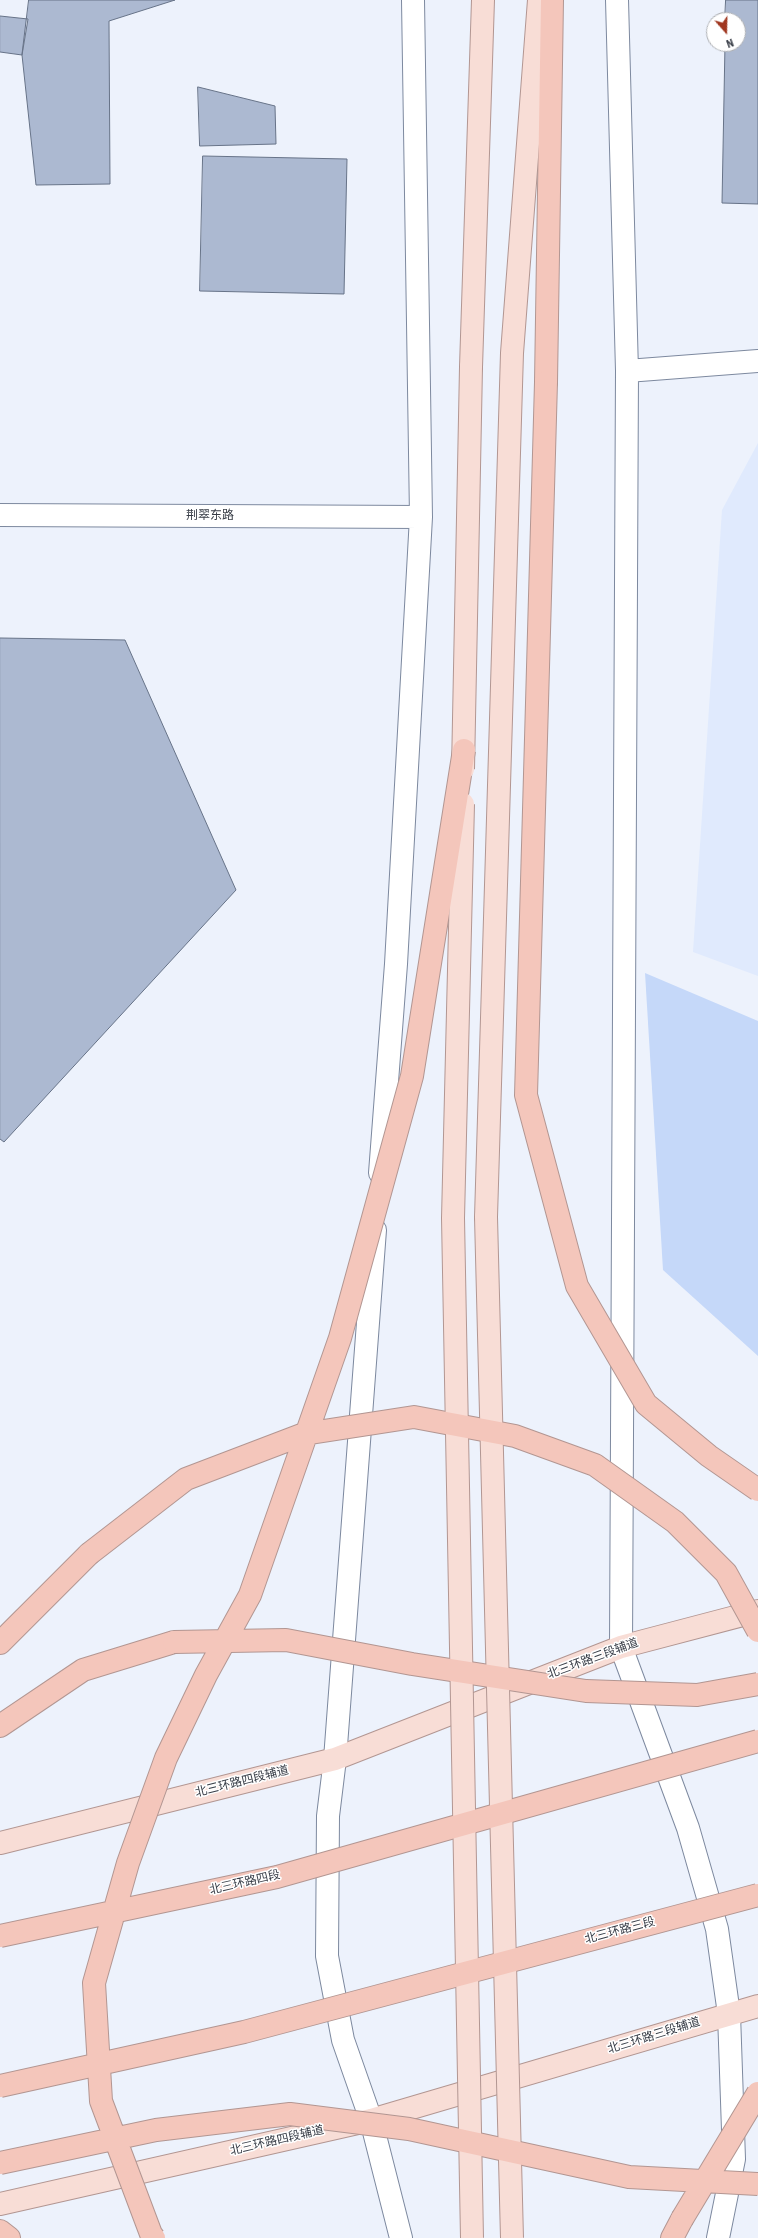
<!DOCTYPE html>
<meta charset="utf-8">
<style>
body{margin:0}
#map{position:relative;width:758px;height:2238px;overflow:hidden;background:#edf2fc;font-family:"Roboto Condensed",sans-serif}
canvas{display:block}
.north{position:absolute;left:706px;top:12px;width:40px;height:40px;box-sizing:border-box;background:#fff;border:1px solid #afb1b5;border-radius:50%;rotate:160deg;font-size:11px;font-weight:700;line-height:16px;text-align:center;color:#373c46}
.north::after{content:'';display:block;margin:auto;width:14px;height:18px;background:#a03720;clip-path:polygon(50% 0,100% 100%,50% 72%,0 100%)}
</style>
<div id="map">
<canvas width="758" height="2238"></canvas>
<div class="north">N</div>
</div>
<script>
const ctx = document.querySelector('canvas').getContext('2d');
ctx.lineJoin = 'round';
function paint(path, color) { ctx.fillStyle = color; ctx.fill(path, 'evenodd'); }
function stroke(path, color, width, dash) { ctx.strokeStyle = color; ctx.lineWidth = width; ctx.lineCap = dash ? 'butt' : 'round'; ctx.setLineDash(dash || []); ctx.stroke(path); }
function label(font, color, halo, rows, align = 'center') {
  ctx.font = font + ' "Roboto Condensed","Noto Sans SC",sans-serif'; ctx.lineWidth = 3; ctx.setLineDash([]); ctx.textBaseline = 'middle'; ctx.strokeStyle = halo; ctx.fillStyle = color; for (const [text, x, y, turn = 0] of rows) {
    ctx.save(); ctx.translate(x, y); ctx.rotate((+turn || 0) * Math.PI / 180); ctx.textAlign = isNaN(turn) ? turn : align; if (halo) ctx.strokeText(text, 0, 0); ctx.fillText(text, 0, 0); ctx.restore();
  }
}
const built = new Path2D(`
 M 758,443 L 758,976 L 693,952 L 722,510 Z`);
const green = new Path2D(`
 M 645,973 L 758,1021 L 758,1356 L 663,1270 Z`);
const building = new Path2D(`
 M 29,0 L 175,0 L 109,21 L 110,184 L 36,185 L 22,55 Z
 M 726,0 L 758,0 L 758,204 L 722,203 L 725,44 L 738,44 L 738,20 L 725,20 Z
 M 0,16 L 28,19 L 22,55 L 0,52 Z
 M 198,87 L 275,106 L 276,144 L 200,146 Z
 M 203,156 L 347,159 L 344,294 L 200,291 Z
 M 0,638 L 125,640 L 236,890 L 4,1142 L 0,1139 Z`);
const minor = new Path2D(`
 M 617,0 L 627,371 L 621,1647 L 688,1828 L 717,1929 L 729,2014 L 734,2159 L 718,2238
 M 627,371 L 758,361
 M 0,515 L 421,517
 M 380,1173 L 396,964 L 421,517 L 413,0
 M 375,1230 L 335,1759 L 328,1816 L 327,1956 L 343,2040 L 371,2120 L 401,2238`);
const major = new Path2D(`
 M 471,367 L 483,0
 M 486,1217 L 512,353 L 539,0
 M 0,1843 L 335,1759 L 621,1647 L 758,1611
 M 0,2204 L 371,2120 L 758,2006`);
const highway = new Path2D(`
 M 546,382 L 552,0
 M 0,1643 L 89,1554
 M 0,1726 L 83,1670 L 174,1642
 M 0,2231 L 9,2238
 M 672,2238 L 682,2219`);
const majorBridge = new Path2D(`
 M 463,769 L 471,367
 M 463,804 L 453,1218 L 472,2238
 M 486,1217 L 512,2238`);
const highwayBridge = new Path2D(`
 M 546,382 L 526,1095 L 577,1286 L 646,1404 L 709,1456 L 758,1490
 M 89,1554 L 186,1479 L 304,1434 L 414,1417 L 515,1436 L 595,1465 L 675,1522 L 726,1573 L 758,1631
 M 174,1642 L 286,1640 L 412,1664 L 586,1691 L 697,1695 L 758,1684
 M 0,1936 L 277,1877 L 758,1741
 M 0,2086 L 244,2032 L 758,1895
 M 0,2163 L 156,2130 L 290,2114 L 409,2129 L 629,2177 L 758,2184
 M 682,2219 L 758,2093
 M 154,2238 L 151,2234 L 101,2101 L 94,1983 L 128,1863 L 166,1758 L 206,1675 L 250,1595 L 340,1338 L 412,1076 L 464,750`);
const streetNames = [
 ["荆翠东路",210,516],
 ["北三环路三段辅道",593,1659,-20],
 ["北三环路四段辅道",242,1782,-14],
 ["北三环路四段",245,1883,-13],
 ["北三环路三段",620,1931,-15],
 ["北三环路三段辅道",654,2036,-17],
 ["北三环路四段辅道",277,2141,-13]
];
paint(built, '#e0eafd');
paint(green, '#c5d8f9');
paint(building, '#acb9d1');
stroke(building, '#677388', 1);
stroke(minor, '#7d899f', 24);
stroke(major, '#b29692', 24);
stroke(highway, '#b29692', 24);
stroke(minor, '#fff', 22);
stroke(major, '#f8ddd6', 22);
stroke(highway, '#f4c6bb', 22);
stroke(majorBridge, '#b29692', 24, []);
stroke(highwayBridge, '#b29692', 24, []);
stroke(majorBridge, '#f8ddd6', 22);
stroke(highwayBridge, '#f4c6bb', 22);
label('12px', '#373c46', '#fff', streetNames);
</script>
